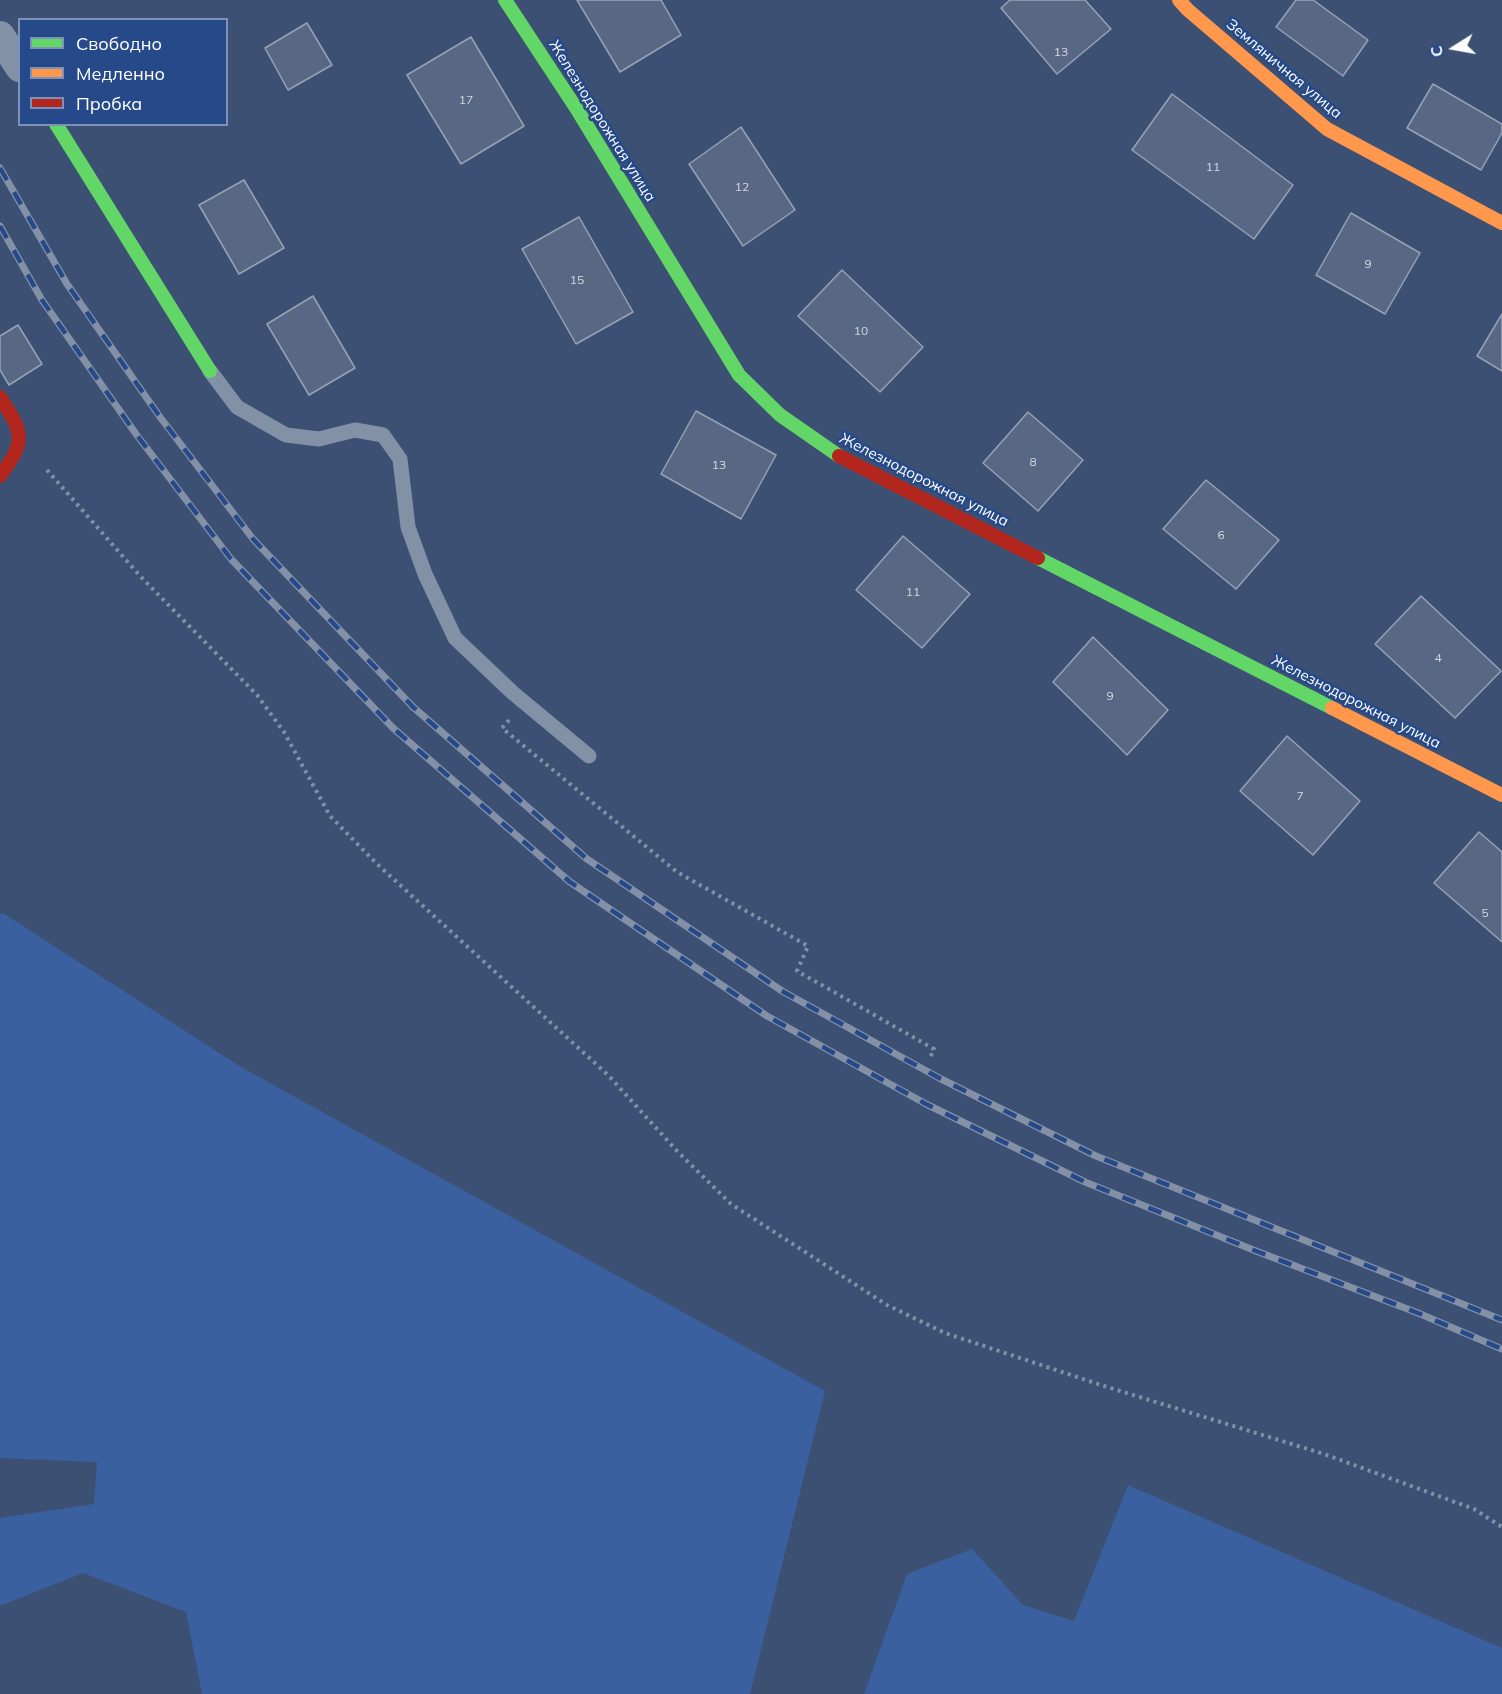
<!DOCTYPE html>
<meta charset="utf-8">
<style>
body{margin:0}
#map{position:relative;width:1502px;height:1694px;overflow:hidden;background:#3c5073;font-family:Mulish,sans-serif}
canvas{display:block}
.legend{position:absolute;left:18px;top:18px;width:210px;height:108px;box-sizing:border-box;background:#264a89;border:2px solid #7d92b8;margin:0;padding:8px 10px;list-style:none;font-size:18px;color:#fff}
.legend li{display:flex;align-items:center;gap:12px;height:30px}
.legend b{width:30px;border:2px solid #7d92b8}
.north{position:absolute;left:1424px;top:18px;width:60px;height:60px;-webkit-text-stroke:4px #264a89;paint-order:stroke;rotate:259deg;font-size:16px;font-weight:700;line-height:24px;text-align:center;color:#fff}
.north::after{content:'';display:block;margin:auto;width:21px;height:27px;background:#fff;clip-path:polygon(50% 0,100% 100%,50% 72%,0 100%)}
</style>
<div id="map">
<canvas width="1502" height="1694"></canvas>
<ul class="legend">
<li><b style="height:8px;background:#63d668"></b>Свободно</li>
<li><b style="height:8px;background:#ff974d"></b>Медленно</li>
<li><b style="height:8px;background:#b3261e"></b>Пробка</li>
</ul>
<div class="north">С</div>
</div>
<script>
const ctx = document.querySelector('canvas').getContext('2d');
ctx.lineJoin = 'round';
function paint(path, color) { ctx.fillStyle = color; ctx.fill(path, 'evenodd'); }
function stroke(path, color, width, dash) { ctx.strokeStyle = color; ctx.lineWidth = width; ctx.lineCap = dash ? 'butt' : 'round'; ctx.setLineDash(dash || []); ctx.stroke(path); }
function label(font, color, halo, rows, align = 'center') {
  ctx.font = font + ' Mulish,sans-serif'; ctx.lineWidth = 5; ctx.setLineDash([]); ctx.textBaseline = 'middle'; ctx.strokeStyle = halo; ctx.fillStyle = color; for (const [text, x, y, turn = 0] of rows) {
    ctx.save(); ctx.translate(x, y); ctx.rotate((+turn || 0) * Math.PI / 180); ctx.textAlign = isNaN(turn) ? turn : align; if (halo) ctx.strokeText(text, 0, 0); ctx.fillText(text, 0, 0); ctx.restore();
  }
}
const green = new Path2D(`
 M 3,913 L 241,1067 L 825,1391 L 750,1694 L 202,1694 L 186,1612 L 83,1573 L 0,1606 L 0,1518 L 94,1504 L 97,1462 L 0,1458 L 0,914 Z
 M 1128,1485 L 1502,1648 L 1502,1694 L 864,1694 L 907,1574 L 972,1549 L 1023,1605 L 1074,1621 Z`);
const building = new Path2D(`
 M 577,0 L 661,0 L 681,35 L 620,72 Z
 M 1010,0 L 1085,0 L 1111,29 L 1057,74 L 1001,8 Z
 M 1296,0 L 1313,0 L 1368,40 L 1343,76 L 1276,27 Z
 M 307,23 L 332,65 L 288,90 L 265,48 Z
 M 471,37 L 524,126 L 461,164 L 407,75 Z
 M 1433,84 L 1502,124 L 1502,133 L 1481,170 L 1407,128 Z
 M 1172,94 L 1293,185 L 1254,239 L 1132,150 Z
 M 741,127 L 795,210 L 743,246 L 689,164 Z
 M 244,180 L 284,248 L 239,274 L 199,205 Z
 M 1351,213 L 1420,253 L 1385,314 L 1316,275 Z
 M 579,217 L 633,312 L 576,344 L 522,249 Z
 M 842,270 L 923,347 L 880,392 L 798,316 Z
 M 313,296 L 355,368 L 309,395 L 267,324 Z
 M 1502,314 L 1502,371 L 1477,356 Z
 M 18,325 L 42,364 L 9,385 L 0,370 L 0,336 Z
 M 696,411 L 776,455 L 741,519 L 661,474 Z
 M 1028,412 L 1083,460 L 1038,511 L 983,463 Z
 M 1206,480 L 1279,540 L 1236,589 L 1163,529 Z
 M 903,536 L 970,594 L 922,648 L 856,590 Z
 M 1421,596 L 1501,671 L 1455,718 L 1375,644 Z
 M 1093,637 L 1168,710 L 1127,755 L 1053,682 Z
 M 1287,736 L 1360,801 L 1313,855 L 1240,791 Z
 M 1479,832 L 1502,852 L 1502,942 L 1434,883 Z`);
const path = new Path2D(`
 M 47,470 L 141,577 L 257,695 L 284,732 L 330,816 L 377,864 L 608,1075 L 677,1151 L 731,1204 L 887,1305 L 945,1333 L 1104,1386 L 1324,1454 L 1474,1509 L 1502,1527
 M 509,720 L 502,728 L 677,872 L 808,946 L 797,971 L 934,1049 L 930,1058`);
const lane = new Path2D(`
 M 210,371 L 237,407 L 286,435 L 319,439 L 355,430 L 383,435 L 400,459 L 408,527 L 425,574 L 455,638 L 513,693 L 589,756`);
const street = new Path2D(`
 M 0,36 L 20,67`);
const fast = new Path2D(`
 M 505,0 L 578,111 L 739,375 L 780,415 L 839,456
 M 56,124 L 210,371
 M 1038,558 L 1332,708`);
const slow = new Path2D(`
 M 1179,0 L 1188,10 L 1327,129 L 1502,223
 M 1332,708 L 1502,795`);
const jam = new Path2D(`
 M 0,397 C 23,433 27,440 0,476
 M 839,456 L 1038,558`);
const rail = new Path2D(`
 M 0,168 L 67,284 L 160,417 L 253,539 L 413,707 L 587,859 L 782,991 L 941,1079 L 1096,1156 L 1502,1320
 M 0,226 L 42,300 L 136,434 L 231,559 L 393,728 L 570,882 L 767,1016 L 926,1104 L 1085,1182 L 1256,1251 L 1418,1313 L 1502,1349`);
const numberNames = [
 ["13",1061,52],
 ["17",466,100],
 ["11",1213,167],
 ["12",742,187],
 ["9",1368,264],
 ["15",577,280],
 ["10",861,331],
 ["8",1033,462],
 ["13",719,465],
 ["6",1221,535],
 ["11",913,592],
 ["4",1438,658],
 ["9",1110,696],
 ["7",1300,796],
 ["5",1485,913]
];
const streetNames = [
 ["Земляничная улица",1284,69,40],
 ["Железнодорожная улица",602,121,58],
 ["Железнодорожная улица",924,480,27],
 ["Железнодорожная улица",1356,702,27]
];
paint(green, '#3b609f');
paint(building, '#586884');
stroke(building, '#97a2b6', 1.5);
stroke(path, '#8391a7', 4, [3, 4.5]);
stroke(lane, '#8391a7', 15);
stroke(street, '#8391a7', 30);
stroke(fast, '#63d668', 14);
stroke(slow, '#ff974d', 14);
stroke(jam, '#b3261e', 14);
stroke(rail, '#8390a6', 7);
stroke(rail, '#264a89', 4.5, [14]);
label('12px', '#d5d9e0', null, numberNames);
label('15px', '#fff', '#264a89', streetNames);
</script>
